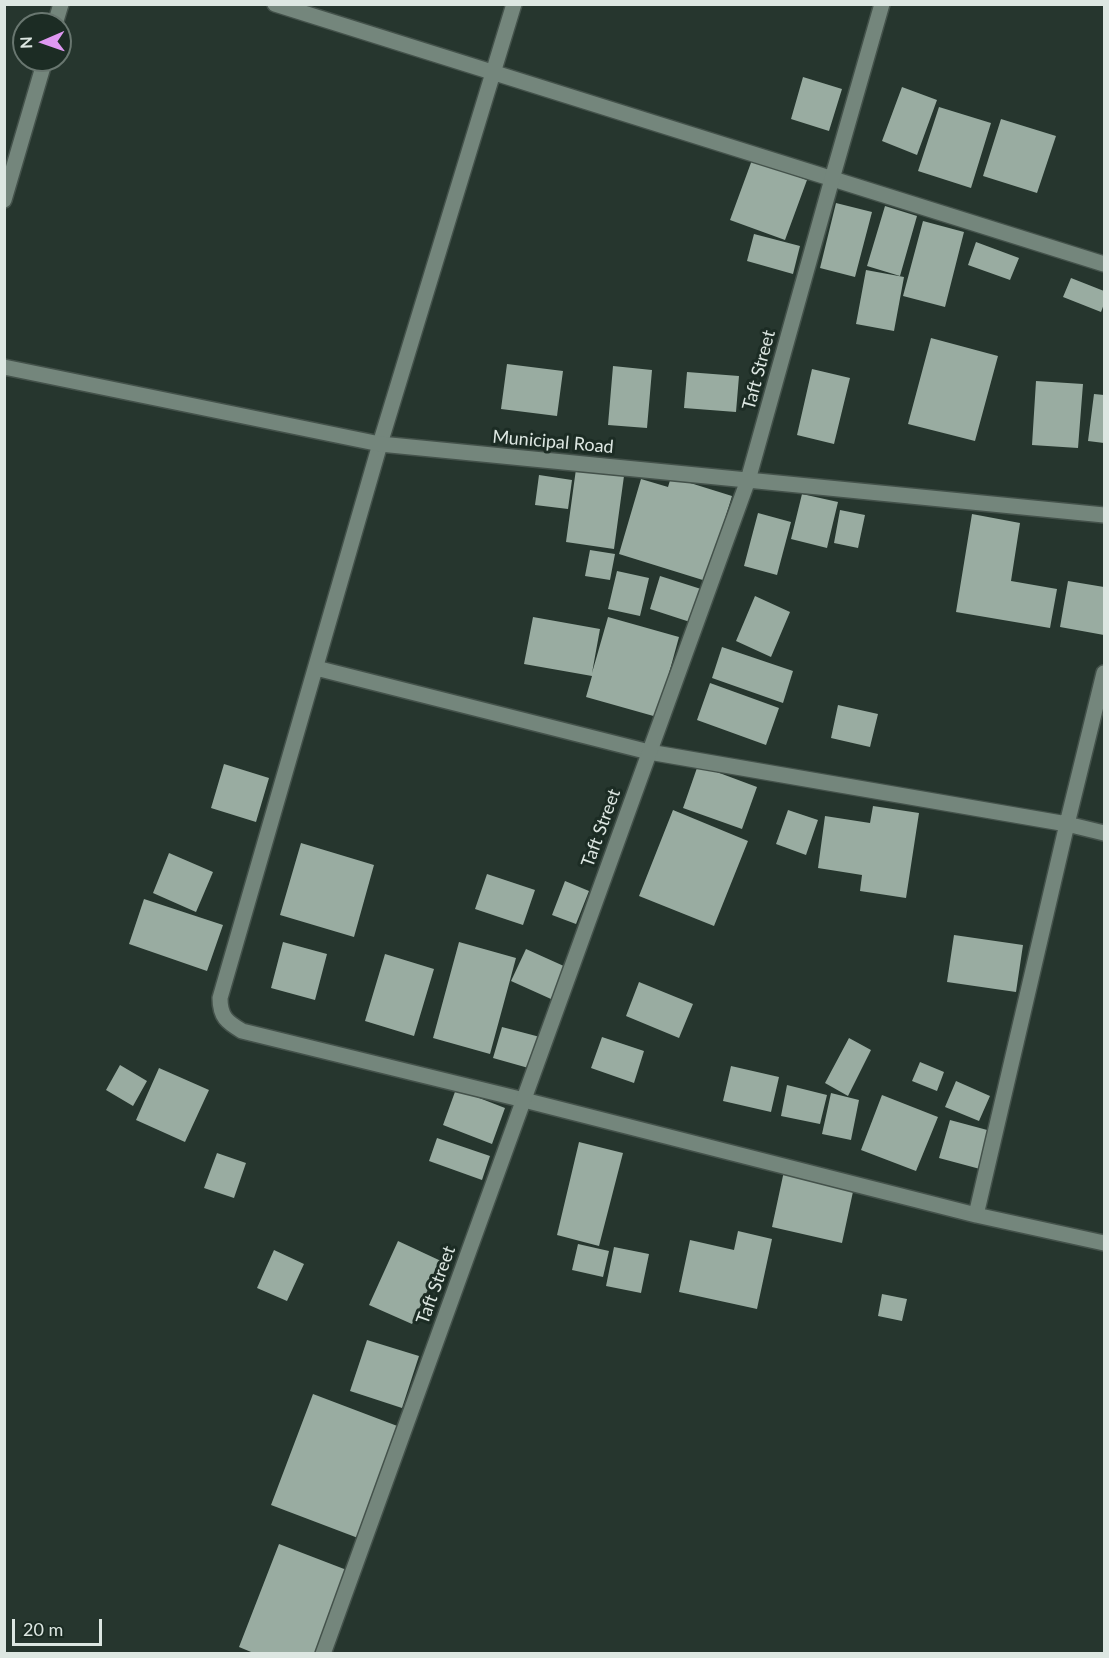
<!DOCTYPE html>
<style>
body{margin:0}
#map{position:relative;width:1109px;height:1658px;overflow:hidden;background:#26362e;font-family:Lato,sans-serif}
canvas{display:block}
.frame{position:absolute;inset:0;border:6px solid #dde7e2;pointer-events:none}
.north{position:absolute;left:12px;top:12px;width:60px;height:60px;box-sizing:border-box;background:#1c2c24;border:2px solid #697770;border-radius:50%;rotate:268deg;font-size:16px;font-weight:700;line-height:24px;text-align:center;color:#dde7e2}
.north::after{content:'';display:block;margin:auto;width:21px;height:27px;background:#df98f2;clip-path:polygon(50% 0,100% 100%,50% 72%,0 100%)}
.scale{position:absolute;left:12px;top:1619px;width:90px;height:27px;box-sizing:border-box;border:3px solid #dde7e2;border-top:0;padding-left:8px;font-size:18px;line-height:21px;white-space:nowrap;color:#dde7e2;-webkit-text-stroke:4px #1c2c24;paint-order:stroke}
</style>
<div id="map">
<canvas width="1109" height="1658"></canvas>
<div class="frame"></div>
<div class="north">N</div>
<div class="scale">20 m</div>
</div>
<script>
const ctx = document.querySelector('canvas').getContext('2d');
ctx.lineJoin = 'round';
function paint(path, color) { ctx.fillStyle = color; ctx.fill(path, 'evenodd'); }
function stroke(path, color, width, dash) { ctx.strokeStyle = color; ctx.lineWidth = width; ctx.lineCap = dash ? 'butt' : 'round'; ctx.setLineDash(dash || []); ctx.stroke(path); }
function label(font, color, halo, rows, align = 'center') {
  ctx.font = font + ' Lato,sans-serif'; ctx.lineWidth = 6; ctx.setLineDash([]); ctx.textBaseline = 'middle'; ctx.strokeStyle = halo; ctx.fillStyle = color; for (const [text, x, y, turn = 0] of rows) {
    ctx.save(); ctx.translate(x, y); ctx.rotate((+turn || 0) * Math.PI / 180); ctx.textAlign = isNaN(turn) ? turn : align; if (halo) ctx.strokeText(text, 0, 0); ctx.fillText(text, 0, 0); ctx.restore();
  }
}
const building = new Path2D(`
 M 803,77 L 842,89 L 829,131 L 791,119 Z
 M 902,87 L 937,100 L 917,155 L 882,141 Z
 M 939,107 L 991,123 L 971,188 L 918,171 Z
 M 1001,119 L 1056,136 L 1037,193 L 983,176 Z
 M 752,160 L 807,180 L 785,240 L 730,220 Z
 M 836,203 L 872,212 L 855,277 L 820,268 Z
 M 885,206 L 917,216 L 900,276 L 867,266 Z
 M 923,221 L 964,232 L 945,307 L 903,296 Z
 M 754,234 L 800,246 L 793,274 L 747,261 Z
 M 976,242 L 1019,258 L 1010,280 L 968,265 Z
 M 866,270 L 904,277 L 894,331 L 856,324 Z
 M 1071,278 L 1104,291 L 1104,304 L 1101,312 L 1063,297 Z
 M 931,338 L 998,356 L 975,441 L 908,424 Z
 M 507,364 L 563,371 L 557,416 L 501,409 Z
 M 613,366 L 652,370 L 647,428 L 608,425 Z
 M 812,369 L 850,378 L 834,444 L 797,435 Z
 M 687,372 L 739,376 L 736,412 L 684,408 Z
 M 1036,381 L 1083,384 L 1078,448 L 1032,445 Z
 M 1094,394 L 1104,395 L 1104,443 L 1088,441 Z
 M 576,469 L 624,476 L 614,549 L 566,542 Z
 M 539,475 L 572,480 L 568,509 L 535,505 Z
 M 671,477 L 732,496 L 706,581 L 619,554 L 641,479 L 668,487 Z
 M 802,494 L 838,502 L 827,548 L 791,539 Z
 M 840,510 L 865,515 L 858,548 L 834,543 Z
 M 758,513 L 791,522 L 777,575 L 744,566 Z
 M 972,514 L 1020,523 L 1011,581 L 1057,589 L 1050,628 L 956,612 Z
 M 590,550 L 615,554 L 610,580 L 585,576 Z
 M 617,571 L 649,578 L 640,616 L 608,609 Z
 M 660,576 L 701,589 L 690,622 L 650,609 Z
 M 1068,581 L 1104,587 L 1104,635 L 1060,627 Z
 M 755,596 L 790,612 L 771,657 L 736,641 Z
 M 533,617 L 600,629 L 592,673 L 608,617 L 679,637 L 657,717 L 586,697 L 592,676 L 524,664 Z
 M 722,647 L 793,671 L 783,703 L 712,678 Z
 M 710,683 L 779,708 L 766,745 L 697,720 Z
 M 838,705 L 878,714 L 870,747 L 831,738 Z
 M 224,764 L 269,778 L 256,822 L 211,808 Z
 M 698,765 L 757,787 L 742,829 L 683,808 Z
 M 873,806 L 919,813 L 906,898 L 860,891 L 862,875 L 818,868 L 825,816 L 870,823 Z
 M 673,810 L 748,841 L 714,926 L 639,896 Z
 M 788,810 L 818,820 L 806,855 L 776,844 Z
 M 301,843 L 374,865 L 354,937 L 280,915 Z
 M 169,853 L 213,872 L 196,912 L 153,893 Z
 M 487,874 L 535,890 L 523,925 L 475,909 Z
 M 565,881 L 589,891 L 576,924 L 552,915 Z
 M 144,899 L 223,925 L 207,971 L 129,944 Z
 M 954,935 L 1023,945 L 1016,992 L 947,982 Z
 M 283,942 L 327,954 L 315,1000 L 271,988 Z
 M 459,942 L 516,958 L 490,1054 L 433,1038 Z
 M 526,949 L 566,967 L 551,999 L 511,981 Z
 M 385,954 L 434,969 L 414,1036 L 365,1021 Z
 M 639,982 L 693,1004 L 679,1038 L 626,1016 Z
 M 502,1027 L 540,1037 L 532,1069 L 493,1058 Z
 M 602,1037 L 644,1051 L 634,1083 L 591,1068 Z
 M 849,1038 L 871,1050 L 848,1096 L 825,1083 Z
 M 920,1062 L 944,1072 L 937,1091 L 912,1081 Z
 M 120,1065 L 147,1081 L 133,1106 L 106,1090 Z
 M 731,1066 L 779,1077 L 771,1112 L 723,1101 Z
 M 159,1068 L 209,1090 L 185,1142 L 136,1120 Z
 M 956,1081 L 990,1096 L 979,1121 L 945,1107 Z
 M 787,1085 L 827,1095 L 820,1124 L 781,1116 Z
 M 456,1089 L 505,1108 L 492,1144 L 443,1125 Z
 M 831,1093 L 859,1100 L 851,1140 L 822,1134 Z
 M 882,1095 L 938,1117 L 916,1171 L 861,1150 Z
 M 950,1120 L 991,1131 L 980,1169 L 939,1158 Z
 M 437,1138 L 490,1156 L 482,1180 L 429,1161 Z
 M 579,1142 L 623,1153 L 599,1246 L 557,1235 Z
 M 217,1153 L 246,1163 L 234,1198 L 204,1188 Z
 M 784,1171 L 854,1187 L 842,1243 L 772,1227 Z
 M 738,1231 L 772,1239 L 757,1309 L 679,1292 L 690,1240 L 734,1250 Z
 M 398,1241 L 441,1261 L 412,1324 L 369,1305 Z
 M 578,1244 L 609,1251 L 603,1277 L 572,1270 Z
 M 614,1247 L 649,1254 L 641,1293 L 606,1286 Z
 M 274,1250 L 304,1264 L 287,1301 L 257,1288 Z
 M 882,1294 L 907,1299 L 902,1321 L 878,1316 Z
 M 367,1340 L 419,1356 L 402,1408 L 350,1391 Z
 M 313,1394 L 400,1427 L 358,1538 L 271,1505 Z
 M 279,1544 L 352,1572 L 320,1654 L 256,1654 L 239,1647 Z`);
const street = new Path2D(`
 M 275,4 L 1104,264
 M 514,4 L 380,444 L 220,998 C 220,1017 227,1022 242,1031 L 524,1100 L 976,1215 L 1067,824 L 1104,673
 M 55,24 L 61,4
 M 4,200 L 45,60
 M 316,668 L 649,752 L 1067,824 L 1104,833
 M 976,1215 L 1104,1243`);
const secondary = new Path2D(`
 M 4,367 L 380,444 L 1104,515
 M 323,1654 L 748,480 L 832,179 L 882,4`);
const streetNames = [
 ["Taft Street",759,370,-75],
 ["Municipal Road",553,442,5],
 ["Taft Street",601,828,-70],
 ["Taft Street",436,1285,-70]
];
paint(building, '#99aca1');
stroke(street, '#44524b', 18);
stroke(secondary, '#44524b', 18);
stroke(street, '#74867c', 15);
stroke(secondary, '#74867c', 15);
label('18px', '#dde7e2', '#1c2c24', streetNames);
</script>
